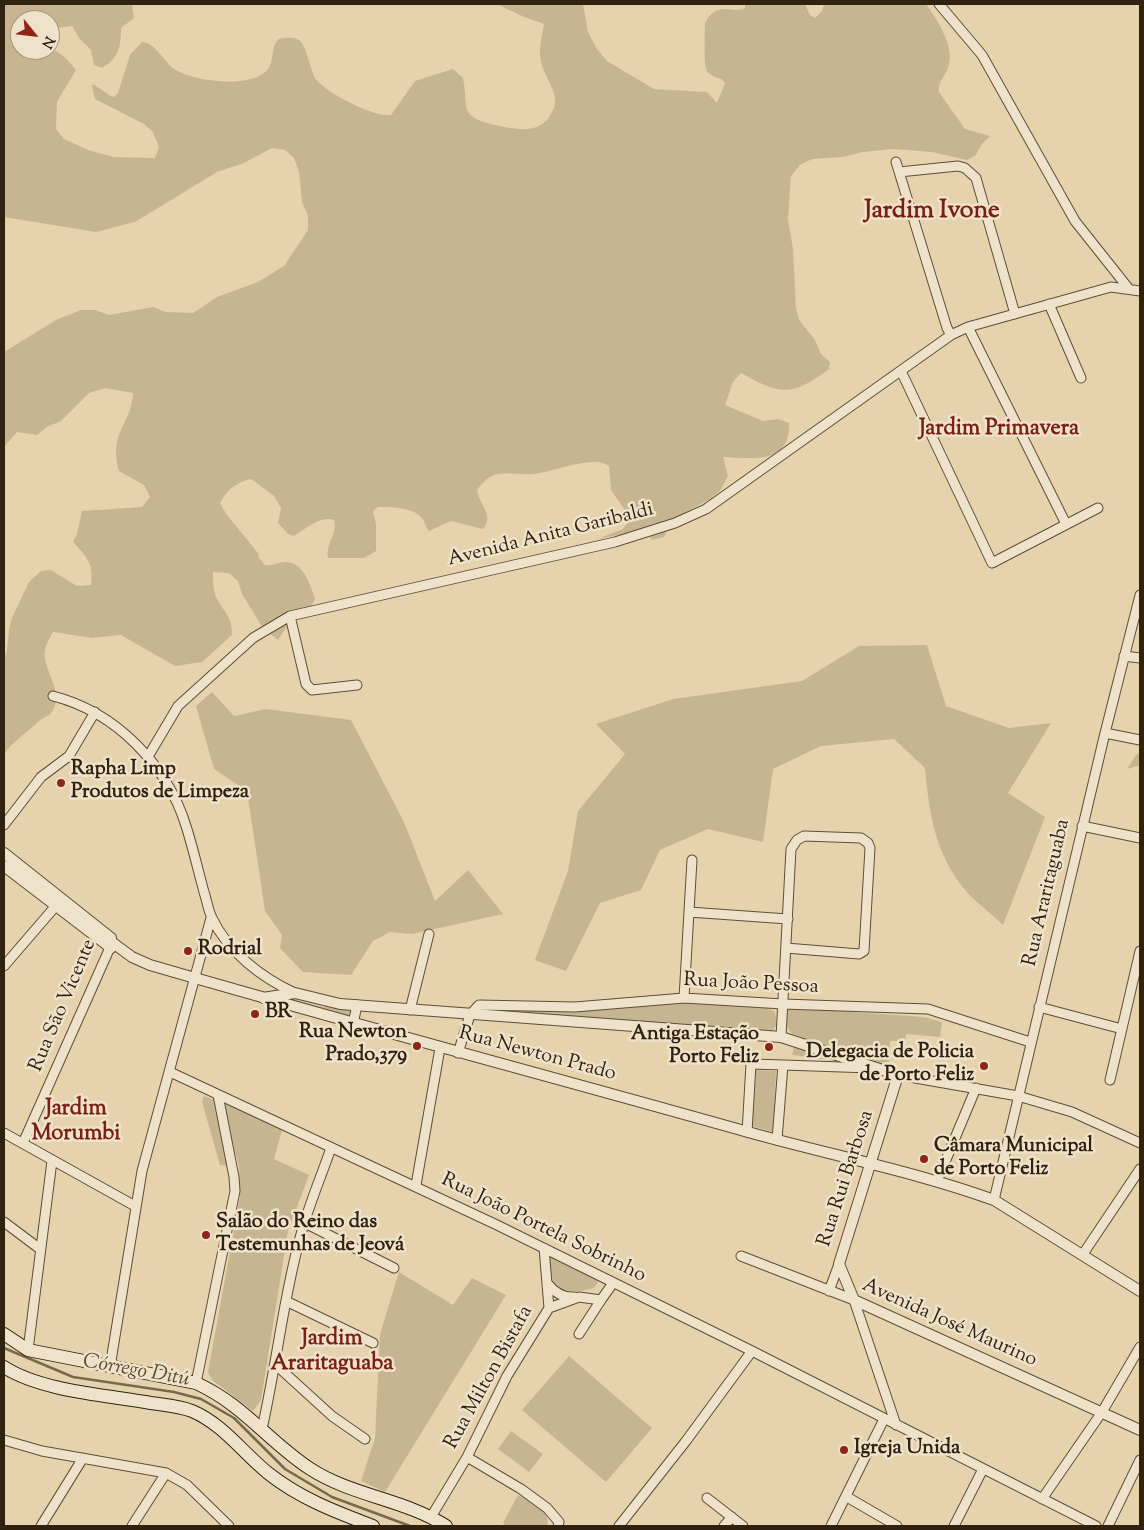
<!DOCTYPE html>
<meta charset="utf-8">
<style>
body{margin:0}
#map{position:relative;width:1144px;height:1530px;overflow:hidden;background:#e6d3ad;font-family:"Sorts Mill Goudy",serif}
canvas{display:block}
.frame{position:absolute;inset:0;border:5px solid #31220f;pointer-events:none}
.north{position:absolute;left:10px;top:10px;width:50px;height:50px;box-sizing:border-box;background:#efe2ca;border:1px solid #a3957f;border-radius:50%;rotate:119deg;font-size:14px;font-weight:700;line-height:20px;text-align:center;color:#31220f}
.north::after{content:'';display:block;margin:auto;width:18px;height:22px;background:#8f2418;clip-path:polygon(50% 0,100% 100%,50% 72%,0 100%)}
</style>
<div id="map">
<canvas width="1144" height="1530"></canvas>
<div class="frame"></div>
<div class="north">N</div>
</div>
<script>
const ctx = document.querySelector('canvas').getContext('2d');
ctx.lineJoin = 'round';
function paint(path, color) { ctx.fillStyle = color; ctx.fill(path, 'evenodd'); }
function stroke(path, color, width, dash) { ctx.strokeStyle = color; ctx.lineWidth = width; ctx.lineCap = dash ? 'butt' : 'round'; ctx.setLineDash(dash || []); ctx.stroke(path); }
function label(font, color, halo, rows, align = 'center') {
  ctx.font = font + ' "Sorts Mill Goudy",serif'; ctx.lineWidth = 5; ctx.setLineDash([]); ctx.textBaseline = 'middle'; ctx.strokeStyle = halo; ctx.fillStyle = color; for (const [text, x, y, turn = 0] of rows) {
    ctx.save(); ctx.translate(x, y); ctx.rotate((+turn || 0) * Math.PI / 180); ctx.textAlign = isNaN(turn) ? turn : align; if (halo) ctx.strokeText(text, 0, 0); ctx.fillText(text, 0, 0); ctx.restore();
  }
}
const green = new Path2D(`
 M 4,4 L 132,4 L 134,18 L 121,28 C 121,46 119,58 102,68 L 94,65 L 91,50 L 79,38 L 72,26 L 50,29 L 50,20 L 20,20 L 20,50 C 53,50 54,43 76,70 L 57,102 L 56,129 L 64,139 L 88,150 L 114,157 L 155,158 L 159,147 L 153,132 L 144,124 L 95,99 L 92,86 L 93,84 L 109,95 L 114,97 L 118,93 L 130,55 L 142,42 C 155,42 164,62 174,69 C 193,81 245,88 264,73 C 276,65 269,48 279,39 C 285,38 296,36 301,42 C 305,45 311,70 315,78 C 324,92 375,118 391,115 L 415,81 L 453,69 L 463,78 C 469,107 457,116 495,125 C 515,129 541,136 552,112 C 555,106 556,101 554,94 C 551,83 544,74 541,62 C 538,50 542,36 544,24 L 524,17 L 497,4 L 583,4 L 588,32 L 597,49 L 607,61 L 654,89 L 707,92 L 717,103 L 725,83 C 721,77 714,78 708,73 C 703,69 705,33 705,23 C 717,0 732,14 745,8 L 745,4 L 805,4 L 810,15 L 815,18 L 822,11 L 824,4 L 926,4 C 937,20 956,47 948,68 C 945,76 937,83 939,92 L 965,129 L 990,136 L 982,144 L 975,156 L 967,160 L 932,152 L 893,149 L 863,152 L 843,157 L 812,159 L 800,165 L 791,176 L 788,219 L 793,249 L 796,307 L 799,320 L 815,340 L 821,354 L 830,362 L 829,369 C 792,397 780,395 741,373 L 733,382 L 725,405 L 763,421 L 778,419 L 789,423 C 790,465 754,458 723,457 L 728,476 L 720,491 L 710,499 L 673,519 L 664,537 L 652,540 L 646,533 L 640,531 L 597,539 L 623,529 L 629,521 L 627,513 L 611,490 L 609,466 C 595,454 551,473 533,474 C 522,475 508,472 498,474 C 489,475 482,483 477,490 C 479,505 495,515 483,529 L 451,521 L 429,531 C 425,527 425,521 421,517 C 412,507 390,507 378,507 L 373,511 L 376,524 L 376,551 L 364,558 L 328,558 C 325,545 338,533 334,520 C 321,515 305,529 294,536 L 288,534 L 278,523 L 281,508 L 274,496 L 251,479 C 235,483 228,489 220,503 L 227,515 L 258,553 L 259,558 L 265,565 C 272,566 277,563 284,562 C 304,561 310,585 315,599 L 312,605 L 292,619 L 278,640 L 263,628 L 242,594 L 238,581 L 229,573 L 213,572 C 213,581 213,591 217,599 C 226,615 232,616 232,635 L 202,662 L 175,666 L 121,635 L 92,638 L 53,632 C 49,640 43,648 45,658 C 47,675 65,696 51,713 C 48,717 41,718 38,722 C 26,733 14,741 4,754 L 4,658 L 7,651 L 9,629 L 12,618 L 29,582 L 41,571 L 51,570 L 77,586 L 91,585 C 94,564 87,557 73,542 L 77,534 L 82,511 L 142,507 L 150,497 L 144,485 L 119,471 C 108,431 131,427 133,393 L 105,388 L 89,393 L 61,421 L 47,427 L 37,435 L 17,432 L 4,447 L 4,352 L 56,320 L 81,310 L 95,310 L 109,315 L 153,307 L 166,312 L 193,313 L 217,297 L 258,282 L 284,266 L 308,230 L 308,216 L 302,202 L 299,172 L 294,158 L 285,150 L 272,148 L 244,163 L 217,172 L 135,222 L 96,232 L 4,217 Z
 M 927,645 L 946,706 L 1009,728 L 1051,723 L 1008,793 L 1045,817 L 1003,925 C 990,912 972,900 961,885 C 934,849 929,811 925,768 L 894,739 L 821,746 L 773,769 L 763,842 L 708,829 L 660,850 L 641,890 L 600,903 L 566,971 L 535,960 L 568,871 L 578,811 L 625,754 L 596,724 L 673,699 L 802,681 L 859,646 Z
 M 212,692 L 234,716 L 266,709 L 351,720 L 404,822 L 435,901 L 468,870 L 503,914 L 412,934 L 390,932 L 373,941 L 351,975 L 303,972 L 280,948 L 282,935 L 265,911 L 247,791 L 214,769 L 196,706 Z
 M 1140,753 L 1140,765 L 1127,769 L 1136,755 Z
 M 287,997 L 322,1007 L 352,1008 L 349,1018 L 279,998 Z
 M 684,1002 L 768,1008 L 775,1012 L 777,1025 L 771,1032 L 480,1012 L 481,1009 Z
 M 791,1008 L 924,1017 L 942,1022 L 940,1037 L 906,1034 L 905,1041 L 890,1041 L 889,1068 L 792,1034 C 786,1027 784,1018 787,1010 Z
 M 795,1043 L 845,1062 L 792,1055 Z
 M 756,1070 L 776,1071 L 773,1132 L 752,1126 Z
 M 204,1096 L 217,1101 L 229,1166 L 220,1165 L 202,1102 Z
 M 226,1102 L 282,1130 L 274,1159 L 309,1175 L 288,1231 L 261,1400 L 253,1411 L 212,1380 L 208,1372 L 240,1197 L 239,1166 L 224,1112 L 224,1105 Z
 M 551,1254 L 600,1279 L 595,1287 C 583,1293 556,1295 551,1278 C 548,1272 549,1264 548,1258 Z
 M 399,1272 L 453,1305 L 472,1278 L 506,1295 L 385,1492 L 361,1481 L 375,1438 L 380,1334 Z
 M 569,1356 L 652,1428 L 606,1482 L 522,1410 Z
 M 511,1431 L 543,1454 L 529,1472 L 498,1449 Z
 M 518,1495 C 530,1501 552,1510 547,1526 L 506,1526 L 503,1523 Z`);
const stream = new Path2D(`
 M 4,1348 L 73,1377 L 174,1392 L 201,1399 L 234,1418 L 285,1469 L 332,1497 L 410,1526`);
const minor = new Path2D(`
 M 939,4 L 982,55 L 1075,221 L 1129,289
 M 896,162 L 947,328 L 951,335
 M 899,172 L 958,166 L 965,168 L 976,178 L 1015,314
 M 1049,304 L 1081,378
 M 968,327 L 1066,524
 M 901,371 L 992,563 L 1098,508
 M 290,616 L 306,684 L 312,690 L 357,685
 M 1124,656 L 1140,658
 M 53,696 C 116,712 167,765 186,826 C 193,848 198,870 204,892 C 207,901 208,910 212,918 C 228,952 262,978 295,993
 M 1105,733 L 1140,740
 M 149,755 L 178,706 L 253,638 L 290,616 L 615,542 L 675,523 L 706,509 L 951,335 L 968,327 L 1111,287 L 1140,291
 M 4,825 L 41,777 L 69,756 L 95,712
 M 1082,826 L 1140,838
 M 689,912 L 788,919
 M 4,966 L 60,901
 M 684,998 L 692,860
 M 1039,1007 L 1122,1029
 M 410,1010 L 429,934
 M 353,1024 L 357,1005
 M 781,1037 L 791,849 L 797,840 L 804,836 L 861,838 L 868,843 L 870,848 L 864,951 L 859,954 L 786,948
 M 458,1053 L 470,1015 L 479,1005 L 575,1007 L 684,998 L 783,1004 L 928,1009 L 1030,1042
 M 783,1065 L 871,1068
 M 170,1072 L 497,1225 L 752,1351 L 1096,1526
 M 898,1075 L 1018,1096 L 1072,1112 L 1140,1143
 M 1110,1080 L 1140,951
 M 747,1132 L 751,1064 L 783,1065 L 777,1140
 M 4,1133 L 135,1206
 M 23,1143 L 112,943
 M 937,1181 L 976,1088
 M 416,1185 L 440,1048
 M 994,1200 L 1105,733 L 1140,595
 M 4,1222 L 40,1249
 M 305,1223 L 394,1268
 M 1083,1254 L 1140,1169
 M 741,1256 L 854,1300 L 896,1425
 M 547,1283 C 554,1292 562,1298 574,1297
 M 829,1291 L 839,1264
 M 286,1301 L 373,1343
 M 549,1308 L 579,1297 L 601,1300 L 613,1283
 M 579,1334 L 601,1300
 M 28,1350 L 52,1161
 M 276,1365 L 332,1416 L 365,1439
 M 110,1367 L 142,1171 L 211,918
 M 196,1383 L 235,1191 L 234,1177 L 218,1095
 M 262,1429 C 277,1362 284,1293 303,1227 C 311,1200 322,1174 331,1148
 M 4,1440 L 42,1451 L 166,1473 L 187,1485 L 229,1526
 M 467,1457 L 521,1489 L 547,1508 L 559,1522 L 558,1526
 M 847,1497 L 897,1526
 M 707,1498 L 743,1526
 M 1042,1499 L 1102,1412 L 1140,1347
 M 431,1517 L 467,1457 L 507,1376 L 549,1308 L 544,1248
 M 41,1526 L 83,1458
 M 132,1526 L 166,1473
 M 619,1526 L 686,1441 L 752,1351
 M 724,1526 L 732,1517
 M 831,1526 L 884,1419
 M 954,1526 L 983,1469
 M 1108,1526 L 1140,1460`);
const tertiary = new Path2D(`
 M 4,853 L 111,938
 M 4,866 L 111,948
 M 113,943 L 132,957 L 150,965 C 349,1023 549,1076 748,1132 C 830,1155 913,1171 994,1200 L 1140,1291
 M 263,998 L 295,993 L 340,1004 L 781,1037 L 898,1075 L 839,1264 L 854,1300 L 1140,1430`);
const secondary = new Path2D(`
 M 4,1334 L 28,1350 L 196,1383 C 244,1405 267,1440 309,1468 C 351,1496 404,1499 446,1526
 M 4,1367 C 41,1391 106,1395 151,1403 C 164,1405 179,1406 192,1411 C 223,1424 243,1453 268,1473 C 299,1498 336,1512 373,1526`);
const markers = [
 [61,783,5,"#8f2418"],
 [188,951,5,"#8f2418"],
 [255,1014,5,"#8f2418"],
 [417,1046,5,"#8f2418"],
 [769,1047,5,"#8f2418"],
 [984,1066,5,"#8f2418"],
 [924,1159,5,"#8f2418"],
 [206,1235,5,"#8f2418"],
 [844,1450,5,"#8f2418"]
];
const streetNames = [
 ["Avenida Anita Garibaldi",551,536,-14],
 ["Rua Araritaguaba",1048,893,-77],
 ["Rua João Pessoa",751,985,3],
 ["Rua São Vicente",64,1006,-67],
 ["Rua Newton Prado",537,1055,15],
 ["Rua Rui Barbosa",847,1179,-72],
 ["Rua João Portela Sobrinho",543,1229,26],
 ["Avenida José Maurino",949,1324,24],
 ["Rua Milton Bistafa",490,1378,-61]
];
const poiNames = [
 ["Rapha Limp",71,771],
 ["Produtos de Limpeza",71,794],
 ["Rodrial",198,951],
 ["BR",265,1014],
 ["Rua Newton",407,1034,"right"],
 ["Prado,379",407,1057,"right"],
 ["Antiga Estação",759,1036,"right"],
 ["Porto Feliz",759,1059,"right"],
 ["Delegacia de Policia",974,1054,"right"],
 ["de Porto Feliz",974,1077,"right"],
 ["Câmara Municipal",934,1148],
 ["de Porto Feliz",934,1171],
 ["Salão do Reino das",216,1224],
 ["Testemunhas de Jeová",216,1247],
 ["Igreja Unida",854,1450]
];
const waterNames = [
 ["Córrego Ditú",136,1372,10]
];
const quarterNames = [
 ["Jardim Primavera",999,430],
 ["Jardim",76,1110],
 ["Morumbi",76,1135],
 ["Jardim",332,1340],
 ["Araritaguaba",332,1365]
];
const districtNames = [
 ["Jardim Ivone",932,213]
];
paint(green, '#c7b592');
stroke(stream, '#78684d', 2.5);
stroke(minor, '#5e4e36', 11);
stroke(tertiary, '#5e4e36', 12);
stroke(secondary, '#31220f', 14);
stroke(minor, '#efe2ca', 9);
stroke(tertiary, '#efe2ca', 10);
stroke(secondary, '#efe2ca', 12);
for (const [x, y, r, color] of markers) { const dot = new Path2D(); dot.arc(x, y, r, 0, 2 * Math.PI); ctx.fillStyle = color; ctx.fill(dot); stroke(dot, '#efe2ca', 2); }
label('20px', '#31220f', '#efe2ca', streetNames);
label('bold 20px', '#31220f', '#efe2ca', poiNames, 'left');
label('italic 21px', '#5b4b33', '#efe2ca', waterNames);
label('bold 22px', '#7a1f14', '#efe2ca', quarterNames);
label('bold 25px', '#7a1f14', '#efe2ca', districtNames);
</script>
